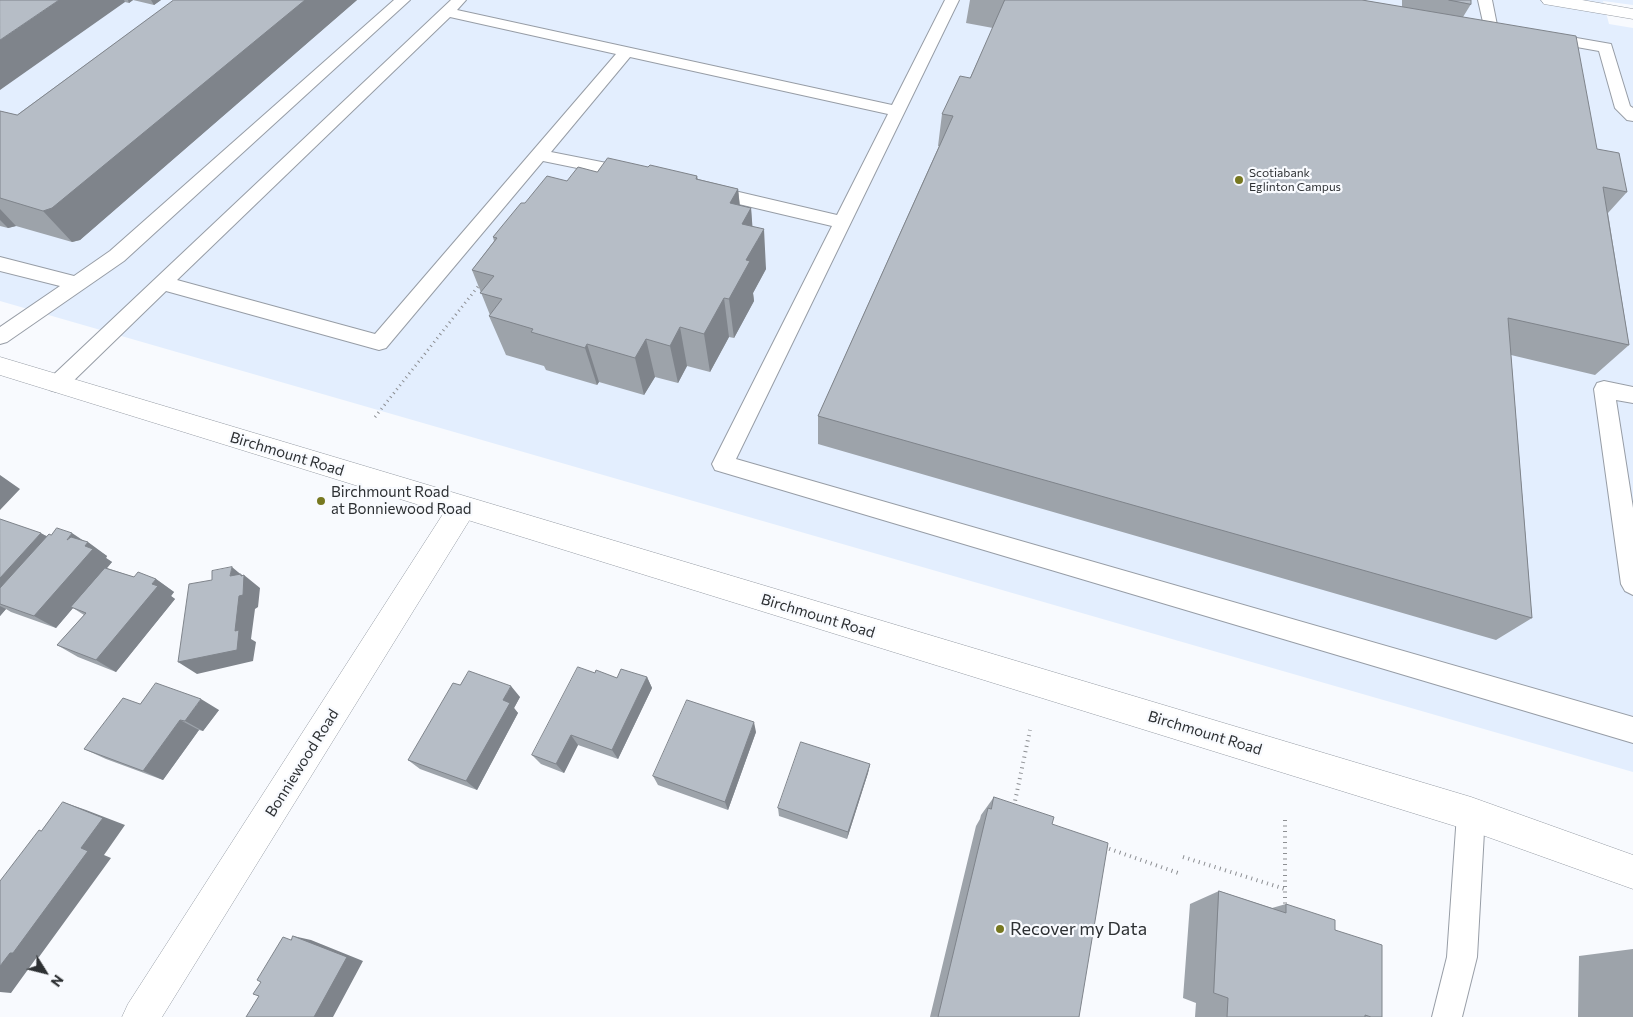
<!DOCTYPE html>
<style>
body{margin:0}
#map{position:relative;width:1633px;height:1017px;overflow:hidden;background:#f8fafe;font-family:Commissioner,sans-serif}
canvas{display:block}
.north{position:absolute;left:20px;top:947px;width:50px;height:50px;-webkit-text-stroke:4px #f8fafe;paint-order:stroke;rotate:126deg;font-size:14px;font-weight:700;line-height:20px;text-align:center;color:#2d3033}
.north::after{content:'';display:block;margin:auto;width:18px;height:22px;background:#2d3033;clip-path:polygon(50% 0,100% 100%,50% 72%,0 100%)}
</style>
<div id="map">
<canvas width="1633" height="1017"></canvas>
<div class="north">N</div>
</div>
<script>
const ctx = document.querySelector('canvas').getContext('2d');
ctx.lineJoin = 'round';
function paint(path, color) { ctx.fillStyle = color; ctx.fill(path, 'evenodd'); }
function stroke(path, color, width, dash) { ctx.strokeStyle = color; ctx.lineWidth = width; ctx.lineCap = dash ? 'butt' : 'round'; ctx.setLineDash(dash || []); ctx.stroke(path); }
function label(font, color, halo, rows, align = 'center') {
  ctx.font = font + ' Commissioner,sans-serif'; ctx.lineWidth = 4.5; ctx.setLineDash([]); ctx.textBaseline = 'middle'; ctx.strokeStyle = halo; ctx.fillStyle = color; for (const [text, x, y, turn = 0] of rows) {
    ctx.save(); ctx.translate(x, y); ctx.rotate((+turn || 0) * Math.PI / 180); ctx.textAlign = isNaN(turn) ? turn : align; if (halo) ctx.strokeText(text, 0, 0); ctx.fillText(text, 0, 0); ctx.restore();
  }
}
const built = new Path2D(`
 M 0,0 L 1633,0 L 1633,5 L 1603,1 L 1609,24 L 1633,28 L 1633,772 L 0,301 Z`);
const pathFar1 = new Path2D(`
 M 375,417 L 480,284`);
const path = new Path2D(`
 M 1014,806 L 1030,730
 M 1285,820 L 1285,907
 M 1104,847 L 1181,874
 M 1183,857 L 1285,889`);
const service = new Path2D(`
 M 394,0 L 410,0 L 124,261 L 7,342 L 0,344 L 0,327 L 60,286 L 0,271 L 0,257 L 74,276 L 110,251 Z
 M 451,0 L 466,0 L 457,10 L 892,105 L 945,0 L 959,0 L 736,459 L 1633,717 L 1633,743 L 715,470 L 712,464 L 832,226 L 709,197 L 703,195 L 700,191 L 703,187 L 709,185 L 837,215 L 888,114 L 630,57 L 551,152 L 637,169 L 640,173 L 637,177 L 631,179 L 543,161 L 386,348 L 379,350 L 166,291 L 64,390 L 57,392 L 50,390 L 47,384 L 50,378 ZM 450,17 L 616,54 L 375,334 L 177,280 Z
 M 1478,0 L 1492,0 L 1497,25 L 1519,29 L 1521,32 L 1519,35 L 1514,36 L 1485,31 Z
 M 1548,33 L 1611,44 L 1630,106 L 1633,108 L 1633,121 L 1627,120 L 1615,108 L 1599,51 L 1543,41 L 1540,38 L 1543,35 Z
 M 1604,381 L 1633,387 L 1633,403 L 1616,400 L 1633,508 L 1633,595 L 1625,591 L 1621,584 L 1594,389 L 1597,383 Z
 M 1471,800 L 1481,804 L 1485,814 L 1477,957 L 1462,1017 L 1432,1017 L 1447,957 L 1457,814 L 1461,804 Z`);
const minor = new Path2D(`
 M 1541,0 L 1582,0 L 1633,9 L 1633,19 L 1550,5 L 1544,4 Z
 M 462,496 L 472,500 L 476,508 L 472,516 L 162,1017 L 122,1017 L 128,1004 L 452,500 Z`);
const secondary = new Path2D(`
 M 0,357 L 1471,797 L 1633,855 L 1633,889 L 1471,831 L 0,375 Z`);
const wall = new Path2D(`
 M 0,0 L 161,0 L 154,5 L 133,0 L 129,3 L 125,2 Z
 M 174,0 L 357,0 L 80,240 L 72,242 L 16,226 L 8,228 L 0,226 L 0,111 L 17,115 Z
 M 970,0 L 1362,0 L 1402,7 L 1402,0 L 1471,0 L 1471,4 L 1463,17 L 1597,149 L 1627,192 L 1608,213 L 1629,345 L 1595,375 L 1511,355 L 1532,618 L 1496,640 L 818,444 L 818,416 L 939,146 L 938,146 L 942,114 L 970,78 L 993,28 L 966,23 Z
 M 648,167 L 697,176 L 698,179 L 738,189 L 740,206 L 751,208 L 752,226 L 766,269 L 753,293 L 754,301 L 734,338 L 729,337 L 710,372 L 687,366 L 678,383 L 655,377 L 644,395 L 599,382 L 597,385 L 546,370 L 544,366 L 506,355 L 489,316 L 490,315 L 472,270 L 494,241 L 493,237 L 525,203 L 567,181 L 597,172 Z
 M 0,519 L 47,536 L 51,535 L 84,541 L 107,556 L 106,558 L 112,562 L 107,568 L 134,577 L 156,579 L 174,592 L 171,596 L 175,599 L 116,672 L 78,657 L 57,645 L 84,615 L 73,608 L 56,628 L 11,612 L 6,609 L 0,616 Z
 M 595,673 L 617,678 L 647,677 L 652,688 L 618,759 L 578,745 L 564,773 L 541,764 L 532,755 Z
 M 460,685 L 520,697 L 514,708 L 518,713 L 477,790 L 420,769 L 408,760 Z
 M 140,704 L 219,710 L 203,731 L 199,730 L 163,780 L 106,759 L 84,749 Z
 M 756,732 L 728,810 L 658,785 L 653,776 Z
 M 870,764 L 868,773 L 847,839 L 779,816 L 778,808 Z
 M 994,797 L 1052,824 L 1079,1017 L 930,1017 L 976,826 L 980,819 L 981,815 Z
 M 1219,891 L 1272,908 L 1286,904 L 1335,930 L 1382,1017 L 1195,1017 L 1196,1003 L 1183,998 L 1190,904 Z
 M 1633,949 L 1633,1017 L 1578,1017 L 1579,956 Z`);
const shadedWall = new Path2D(`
 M 59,0 L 124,0 L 125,2 L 0,90 L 0,40 Z
 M 128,0 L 133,0 L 129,3 Z
 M 151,0 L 161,0 L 154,5 Z
 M 305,0 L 357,0 L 80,240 L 72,242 L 43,211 Z
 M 738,189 L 742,229 L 730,203 Z
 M 751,208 L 754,246 L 764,229 L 766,269 L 753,293 L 754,301 L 734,338 L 729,299 L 742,224 Z
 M 0,209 L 16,226 L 8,228 L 0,220 Z
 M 724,298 L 729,337 L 710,372 L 704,334 Z
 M 680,327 L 687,366 L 678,383 L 670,346 Z
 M 646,339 L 655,377 L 644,395 L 635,358 Z
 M 587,344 L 599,382 L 597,385 L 585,348 Z
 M 0,475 L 20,489 L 0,510 Z
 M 41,533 L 62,546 L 0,604 L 0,578 Z
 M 72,533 L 87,543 L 88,542 L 107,556 L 106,558 L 112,562 L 73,608 L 71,607 L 73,608 L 56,628 L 34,616 L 67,540 Z
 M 232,567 L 244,577 L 244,575 L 260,588 L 258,607 L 255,609 L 251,639 L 256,642 L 253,661 L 197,674 L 178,662 L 235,631 L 230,576 Z
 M 156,579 L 174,592 L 171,596 L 175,599 L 116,672 L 96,660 Z
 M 0,606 L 6,609 L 0,616 Z
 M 647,677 L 652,688 L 618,759 L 612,750 Z
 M 511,686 L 520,697 L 514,708 L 518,713 L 477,790 L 466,781 L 503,700 Z
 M 201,699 L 219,710 L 203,731 L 185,721 Z
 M 180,720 L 199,730 L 163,780 L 143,771 Z
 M 754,722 L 756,732 L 728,810 L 725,802 Z
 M 571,735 L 578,745 L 564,773 L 556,764 Z
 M 870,764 L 868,773 L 847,839 L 848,832 Z
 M 63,802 L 86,810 L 125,825 L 104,855 L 111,858 L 39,957 L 37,957 L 11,993 L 0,992 L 0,966 L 81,848 Z
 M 293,936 L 311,940 L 363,961 L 333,1017 L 314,1017 Z`);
const building = new Path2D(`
 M 0,0 L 59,0 L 0,40 Z
 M 174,0 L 305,0 L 52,208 L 43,211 L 0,198 L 0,111 L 17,115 Z
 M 1005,0 L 1362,0 L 1576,36 L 1597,149 L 1619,153 L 1627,192 L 1603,187 L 1629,345 L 1508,318 L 1532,618 L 818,416 L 953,116 L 942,114 L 960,76 L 970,78 Z
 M 1449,0 L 1471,0 L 1471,4 Z
 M 608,158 L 648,167 L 650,165 L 697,176 L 696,179 L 738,189 L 730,203 L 751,208 L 742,224 L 764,229 L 746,260 L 750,261 L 729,299 L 724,298 L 704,334 L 680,327 L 670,346 L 646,339 L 635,358 L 587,344 L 585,348 L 531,332 L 533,329 L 489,316 L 502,299 L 480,293 L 494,276 L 472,270 L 497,238 L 493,237 L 521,203 L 525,203 L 547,176 L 567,181 L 578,167 L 597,172 Z
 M 0,519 L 41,533 L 0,578 Z
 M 57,528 L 72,533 L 67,540 L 71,537 L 88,542 L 85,546 L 93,549 L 34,616 L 0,604 L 0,588 L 49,534 L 51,535 Z
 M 232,567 L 230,576 L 241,574 L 241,576 L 244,575 L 243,595 L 239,596 L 235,631 L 239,630 L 237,650 L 178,662 L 189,584 L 212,580 L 212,571 Z
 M 105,568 L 134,577 L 138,572 L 156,579 L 152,584 L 158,586 L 96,660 L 57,645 L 86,613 L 71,607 Z
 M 578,667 L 595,673 L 596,670 L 617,678 L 621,669 L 647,677 L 612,750 L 571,735 L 556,764 L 532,755 Z
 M 469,671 L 511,686 L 503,700 L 510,703 L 466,781 L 408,760 L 453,683 L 460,685 Z
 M 156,683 L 201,699 L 185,721 L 180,720 L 143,771 L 84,749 L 123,698 L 140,704 Z
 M 687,700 L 754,722 L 725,802 L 653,776 Z
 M 801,742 L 870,764 L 848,832 L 778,808 Z
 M 994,797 L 1054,817 L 1052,824 L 1108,843 L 1079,1017 L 938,1017 L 988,808 L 991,809 Z
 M 63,802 L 103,818 L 81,848 L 88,851 L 13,953 L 10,953 L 0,966 L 0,881 L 39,830 L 41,831 Z
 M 1219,891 L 1286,913 L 1286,904 L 1335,920 L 1335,930 L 1382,945 L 1382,1017 L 1371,1017 L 1365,1015 L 1365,1017 L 1227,1017 L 1228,998 L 1214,993 Z
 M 293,936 L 347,957 L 314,1017 L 246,1017 L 259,996 L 253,994 L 261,982 L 257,980 L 283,937 L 291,940 Z`);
const markers = [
 [1239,180,5,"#777820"],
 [321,501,5,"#777820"],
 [1000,929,5,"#777820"]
];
const farPoinames = [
 ["Scotiabank",1249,173],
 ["Eglinton Campus",1249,187]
];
const streetNames = [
 ["Birchmount Road",287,454,17],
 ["Birchmount Road",818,616,17],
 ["Birchmount Road",1205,733,17],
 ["Bonniewood Road",302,763,-58]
];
const poiNames = [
 ["Birchmount Road",331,492],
 ["at Bonniewood Road",331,509]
];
const nearPoinames = [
 ["Recover my Data",1010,929]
];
paint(built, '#e3eefe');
stroke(service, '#979da6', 2);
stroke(minor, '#979da6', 1);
stroke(secondary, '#979da6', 1);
stroke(pathFar1, '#8c8e92', 3, [1, 4]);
stroke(path, '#8c8e92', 4, [1, 4.5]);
paint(service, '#fff');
paint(minor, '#fff');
paint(secondary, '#fff');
paint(wall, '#9da3aa');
paint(shadedWall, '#7f848b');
paint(building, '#b6bdc6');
stroke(building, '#7f848b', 1);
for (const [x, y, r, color] of markers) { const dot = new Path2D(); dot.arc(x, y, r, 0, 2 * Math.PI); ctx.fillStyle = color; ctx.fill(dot); stroke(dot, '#f8fafe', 2); }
label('12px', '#2d3033', '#f8fafe', farPoinames, 'left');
label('15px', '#2d3033', '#f8fafe', streetNames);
label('15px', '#2d3033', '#f8fafe', poiNames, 'left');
label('18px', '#2d3033', '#f8fafe', nearPoinames, 'left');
</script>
